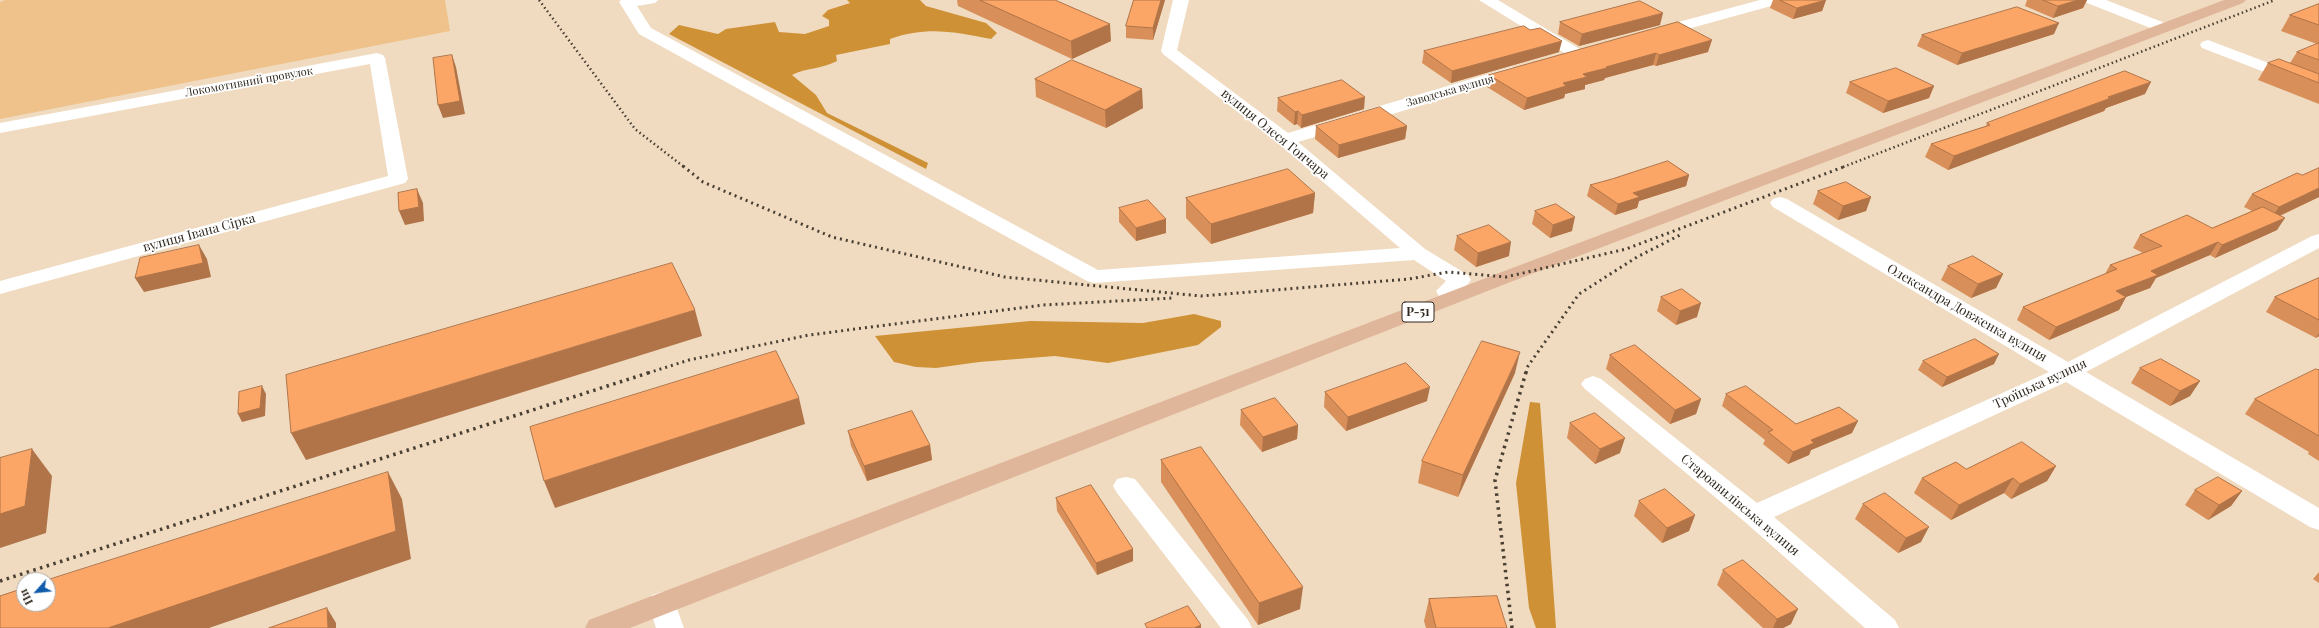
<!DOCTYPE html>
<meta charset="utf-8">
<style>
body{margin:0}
#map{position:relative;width:2319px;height:628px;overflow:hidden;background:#f0dbc0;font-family:"Playfair Display",serif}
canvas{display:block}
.north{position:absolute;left:16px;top:572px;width:40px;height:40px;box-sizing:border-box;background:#fff;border:1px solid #ada9a5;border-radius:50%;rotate:243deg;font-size:11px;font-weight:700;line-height:16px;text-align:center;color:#31291f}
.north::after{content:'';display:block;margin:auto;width:14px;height:18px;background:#105cab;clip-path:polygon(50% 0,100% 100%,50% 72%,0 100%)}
</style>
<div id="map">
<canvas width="2319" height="628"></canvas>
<div class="north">Пн</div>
</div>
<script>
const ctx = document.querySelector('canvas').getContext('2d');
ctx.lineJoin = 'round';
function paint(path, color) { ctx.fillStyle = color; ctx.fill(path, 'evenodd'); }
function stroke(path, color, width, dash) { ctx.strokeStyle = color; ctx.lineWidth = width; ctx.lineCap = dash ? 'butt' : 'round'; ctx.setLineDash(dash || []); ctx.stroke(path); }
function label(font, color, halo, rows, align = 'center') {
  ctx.font = font + ' "Playfair Display",serif'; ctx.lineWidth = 3.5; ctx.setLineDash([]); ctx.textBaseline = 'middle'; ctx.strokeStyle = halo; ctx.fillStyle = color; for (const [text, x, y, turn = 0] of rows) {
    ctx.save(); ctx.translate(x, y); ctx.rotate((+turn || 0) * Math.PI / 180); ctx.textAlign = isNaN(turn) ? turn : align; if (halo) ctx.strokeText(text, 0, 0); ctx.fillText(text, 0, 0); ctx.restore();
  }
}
const green = new Path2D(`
 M 5,0 L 445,0 L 450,31 L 0,119 L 0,2 Z`);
const forest = new Path2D(`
 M 847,0 L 920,0 L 926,6 L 986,23 L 997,33 L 991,39 C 953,32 928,26 890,39 L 890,44 L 836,55 L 837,61 C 820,70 807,67 792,75 L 816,95 L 827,113 L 928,163 L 926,169 L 669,34 L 679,25 L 718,34 L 726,29 L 775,22 L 779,32 L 805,34 L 829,26 L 829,20 L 822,16 L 828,10 L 850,3 Z
 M 1194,314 L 1221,321 L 1221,327 L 1198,345 L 1108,363 L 1055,356 L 979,362 L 936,368 L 916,367 L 894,362 L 875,336 L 1030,321 L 1143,323 Z
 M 1530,402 L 1540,403 L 1556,628 L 1536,628 L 1529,608 L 1516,483 Z`);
const minor = new Path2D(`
 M 621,0 L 658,0 L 655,3 L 637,6 L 651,28 L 1098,270 L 1400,248 L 1279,144 L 1163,54 L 1161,51 L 1173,0 L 1189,0 L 1177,50 L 1288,133 L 1512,67 L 1524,67 L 1526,71 L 1524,75 L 1298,142 L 1425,249 L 1468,275 L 1471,280 C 1463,291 1453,299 1439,296 L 1436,291 L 1446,281 L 1414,260 L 1094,283 L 1087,281 L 639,34 L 619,2 Z
 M 1479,0 L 1498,0 L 1583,51 L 1585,54 L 1583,57 L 1571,57 Z
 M 1760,0 L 1785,0 L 1782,3 L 1655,38 L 1649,36 L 1647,33 L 1649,30 Z
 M 2084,0 L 2106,0 L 2170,25 L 2172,28 L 2170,31 L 2158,31 L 2087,3 Z
 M 2208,40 L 2319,82 L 2319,93 L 2202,48 L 2200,45 L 2202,42 Z
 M 377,53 L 383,55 L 385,58 L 408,179 L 405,183 L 0,294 L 0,281 L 388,176 L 370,64 L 0,133 L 0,123 Z
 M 1780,197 L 1787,199 L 2068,362 L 2312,236 L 2319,234 L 2319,248 L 2086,372 L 2319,508 L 2319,530 L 2310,527 L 2066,382 L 1774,517 L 1895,620 L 1899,628 L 1865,628 L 1745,522 L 1585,389 L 1581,384 L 1585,379 L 1593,376 L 1601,379 L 1757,503 L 2049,372 L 1773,207 L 1770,203 L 1773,199 Z
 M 1126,477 L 1135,479 L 1248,620 L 1252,628 L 1221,628 L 1117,493 L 1113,486 L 1117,479 Z
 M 662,592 L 672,595 L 684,628 L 656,628 L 648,603 L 652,595 Z`);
const primary = new Path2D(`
 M 2224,0 L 2246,0 L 2243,3 L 1513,281 L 630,628 L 585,628 L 589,620 L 1499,273 Z`);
const railFar2 = new Path2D(`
 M 539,0 L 635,129 L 684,167
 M 1843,167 L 2275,0`);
const railFar1 = new Path2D(`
 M 683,166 L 703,182 L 832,237 L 1005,277 L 1201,296 L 1409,279 L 1448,272 L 1506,277 L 1626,249 L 1846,166
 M 648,373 L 689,360 L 809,335 L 1043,305 L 1173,298
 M 1526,373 L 1528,366 L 1579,294 L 1637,257 L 1682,234`);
const rail = new Path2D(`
 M 0,581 L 651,372
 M 1512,628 L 1495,480 L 1526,372`);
const wall = new Path2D(`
 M 957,0 L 1055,0 L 1111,41 L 1072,59 L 958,6 Z
 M 1134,0 L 1165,0 L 1153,40 L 1126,38 L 1126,26 Z
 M 1773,0 L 1826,0 L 1822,11 L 1793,19 L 1770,8 Z
 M 2027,0 L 2087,0 L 2083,8 L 2053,18 L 2025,6 Z
 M 2319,4 L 2319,104 L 2258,80 L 2268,63 L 2290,63 L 2297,52 L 2317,44 L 2281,31 L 2290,15 Z
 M 1560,22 L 1660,25 L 1579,46 L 1558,34 Z
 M 1678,22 L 1708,52 L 1656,66 L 1653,65 L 1605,78 L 1604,80 L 1585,85 L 1585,89 L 1565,94 L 1564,98 L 1524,110 L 1487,87 L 1489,75 Z
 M 2054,34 L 1957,65 L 1917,46 L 1922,35 Z
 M 1424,51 L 1559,52 L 1451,83 L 1422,63 Z
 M 1035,79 L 1143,108 L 1106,128 L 1036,97 Z
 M 1850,82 L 1934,86 L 1929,98 L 1883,113 L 1846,93 Z
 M 2145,94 L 2106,108 L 2104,111 L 1948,170 L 1925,157 L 1931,144 L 1986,126 L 1987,123 Z
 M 1278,98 L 1364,109 L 1301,128 L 1297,124 L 1294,125 L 1277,111 Z
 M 1316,126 L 1407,126 L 1405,139 L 1338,158 L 1315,139 Z
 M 1689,175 L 1686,186 L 1639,201 L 1637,208 L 1615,215 L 1587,196 L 1590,185 Z
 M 1818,191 L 1871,197 L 1866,211 L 1838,220 L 1813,204 Z
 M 1315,193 L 1313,213 L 1211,244 L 1186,218 L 1186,198 Z
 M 2252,194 L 2319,197 L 2280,216 L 2277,230 L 2215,258 L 2210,255 L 2156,278 L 2150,288 L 2126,297 L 2119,310 L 2049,340 L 2017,320 L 2023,307 L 2105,274 L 2110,265 L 2143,253 L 2133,248 L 2140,235 L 2212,228 L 2252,211 L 2244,207 Z
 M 1119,208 L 1166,233 L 1136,241 L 1119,222 Z
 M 1535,211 L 1572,231 L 1550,238 L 1532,224 Z
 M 1457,236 L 1509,256 L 1476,267 L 1454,250 Z
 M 1948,266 L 2003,274 L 1996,288 L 1971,298 L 1941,280 Z
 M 2319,278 L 2319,336 L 2316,338 L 2266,312 L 2275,297 Z
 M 1661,297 L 1697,317 L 1676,325 L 1657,311 Z
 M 1610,355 L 1701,399 L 1696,414 L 1670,424 L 1606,369 Z
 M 1923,361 L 1994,364 L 1942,387 L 1918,370 Z
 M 2140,368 L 2200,381 L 2190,396 L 2170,406 L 2131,383 Z
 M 2319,370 L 2319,461 L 2308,454 L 2309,452 L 2245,414 L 2255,399 Z
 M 1515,373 L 1458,497 L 1418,483 L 1422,461 Z
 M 1325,392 L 1427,401 L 1346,431 L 1324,407 Z
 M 1726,394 L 1796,424 L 1852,433 L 1811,450 L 1809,455 L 1788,464 L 1763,444 L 1765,440 L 1722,406 Z
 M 1241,410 L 1298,425 L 1297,439 L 1262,452 L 1240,425 Z
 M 1570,423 L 1620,453 L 1595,464 L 1567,438 Z
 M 848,431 L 930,445 L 932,460 L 867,481 L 851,446 Z
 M 1161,460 L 1300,609 L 1258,625 L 1161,482 Z
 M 2056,466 L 2047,481 L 2011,499 L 2004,493 L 1951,520 L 1914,493 L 1922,478 L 1966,469 Z
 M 2195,490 L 2242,491 L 2231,506 L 2208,520 L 2185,505 Z
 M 1056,498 L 1133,561 L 1097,575 L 1057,511 Z
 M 1639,501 L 1695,515 L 1689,531 L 1662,543 L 1634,516 Z
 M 1863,504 L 1921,542 L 1898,553 L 1855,519 Z
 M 1723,570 L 1791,624 L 1783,628 L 1763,628 L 1717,585 Z
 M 2319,572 L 2319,583 L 2313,579 Z
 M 1429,599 L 1507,628 L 1426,628 L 1424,621 Z`);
const shadedWall = new Path2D(`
 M 1161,0 L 1165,0 L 1153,40 L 1153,28 Z
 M 1826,0 L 1822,11 L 1793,19 L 1797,8 Z
 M 2078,0 L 2087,0 L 2083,8 L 2053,18 L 2058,6 Z
 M 1663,13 L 1660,25 L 1579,46 L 1582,34 Z
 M 2059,23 L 2054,34 L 1957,65 L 1962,53 Z
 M 1110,24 L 1111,41 L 1072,59 L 1071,41 Z
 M 1712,40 L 1708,52 L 1656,66 L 1659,55 Z
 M 1562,41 L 1559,52 L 1451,83 L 1452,71 Z
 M 1656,53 L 1653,65 L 1605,78 L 1604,80 L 1585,85 L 1585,89 L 1565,94 L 1564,98 L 1524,110 L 1527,98 L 1563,83 L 1583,74 L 1606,67 Z
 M 452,55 L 456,67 L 465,114 L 443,118 L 438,105 Z
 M 2151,82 L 2145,94 L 2106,108 L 2104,111 L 1948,170 L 1954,156 L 2108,97 Z
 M 1934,86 L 1929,98 L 1883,113 L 1888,101 Z
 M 1142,89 L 1143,108 L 1106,128 L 1105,110 Z
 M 1365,97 L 1364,109 L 1301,128 L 1302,115 Z
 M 1298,111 L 1297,124 L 1294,125 L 1295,112 Z
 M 1407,126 L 1405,139 L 1338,158 L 1339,145 Z
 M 1689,175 L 1686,186 L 1639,201 L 1637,208 L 1615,215 L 1618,204 L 1633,193 Z
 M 2319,188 L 2319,197 L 2270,220 L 2279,207 Z
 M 417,189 L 423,203 L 424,221 L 405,225 L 399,211 Z
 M 1315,193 L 1313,213 L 1211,244 L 1211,224 Z
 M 1871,197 L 1866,211 L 1838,220 L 1843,206 Z
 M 1575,217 L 1572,231 L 1550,238 L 1553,225 Z
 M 2285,218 L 2277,230 L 2215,258 L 2222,245 Z
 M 1166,219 L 1166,233 L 1136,241 L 1136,228 Z
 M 1511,242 L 1509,256 L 1476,267 L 1478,253 Z
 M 2218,242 L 2210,255 L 2156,278 L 2150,288 L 2126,297 L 2119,310 L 2049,340 L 2056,327 L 2151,271 Z
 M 199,245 L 207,259 L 211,277 L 144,292 L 135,278 Z
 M 2003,274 L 1996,288 L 1971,298 L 1978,284 Z
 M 1701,303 L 1697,317 L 1676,325 L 1680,311 Z
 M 695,310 L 702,336 L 306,460 L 291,433 Z
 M 2319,333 L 2319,336 L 2316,338 Z
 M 1520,352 L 1515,373 L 1458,497 L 1463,475 Z
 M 1999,354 L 1994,364 L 1942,387 L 1947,377 Z
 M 2200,381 L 2190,396 L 2170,406 L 2180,391 Z
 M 262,386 L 266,394 L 265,416 L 242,422 L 238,414 Z
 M 1430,387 L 1427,401 L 1346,431 L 1348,417 Z
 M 799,398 L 805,424 L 555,508 L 544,481 Z
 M 1701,399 L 1696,414 L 1670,424 L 1675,410 Z
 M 1858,421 L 1852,433 L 1811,450 L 1809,455 L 1788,464 L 1793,452 L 1811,440 Z
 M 1298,425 L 1297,439 L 1262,452 L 1263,437 Z
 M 1625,438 L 1620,453 L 1595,464 L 1600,449 Z
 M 930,445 L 932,460 L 867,481 L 864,466 Z
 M 32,449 L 52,476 L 46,533 L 0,548 L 0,514 Z
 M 2056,466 L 2047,481 L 2011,499 L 2020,484 Z
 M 388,472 L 402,499 L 411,559 L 209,628 L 108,628 Z
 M 2013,478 L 2004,493 L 1951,520 L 1959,505 Z
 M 2242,491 L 2231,506 L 2208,520 L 2219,505 Z
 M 1695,515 L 1689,531 L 1662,543 L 1667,528 Z
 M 1929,527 L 1921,542 L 1898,553 L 1906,538 Z
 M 1133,549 L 1133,561 L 1097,575 L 1096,563 Z
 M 1303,587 L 1300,609 L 1258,625 L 1259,603 Z
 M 327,608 L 336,623 L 336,628 L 328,628 Z
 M 1798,609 L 1791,624 L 1783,628 L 1773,628 L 1777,619 Z
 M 1201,625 L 1201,628 L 1194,628 Z`);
const building = new Path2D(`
 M 980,0 L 1055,0 L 1110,24 L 1071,41 Z
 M 1134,0 L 1161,0 L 1153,28 L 1126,26 Z
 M 1780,0 L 1826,0 L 1797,8 Z
 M 2043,0 L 2078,0 L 2058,6 Z
 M 1640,1 L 1663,13 L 1582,34 L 1560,22 Z
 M 2319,4 L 2319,25 L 2290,15 Z
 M 2017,7 L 2059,23 L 1962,53 L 1922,35 Z
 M 1678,22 L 1712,40 L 1659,55 L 1656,53 L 1606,67 L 1607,68 L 1583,74 L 1587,77 L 1563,83 L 1566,86 L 1527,98 L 1489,75 Z
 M 1524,26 L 1530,30 L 1540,28 L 1562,41 L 1452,71 L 1424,51 Z
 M 2319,43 L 2319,60 L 2297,52 Z
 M 452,55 L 460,101 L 438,105 L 433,58 Z
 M 2279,59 L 2319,74 L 2319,83 L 2268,63 Z
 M 1072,60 L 1142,89 L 1105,110 L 1035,79 Z
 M 1896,68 L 1934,86 L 1888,101 L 1850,82 Z
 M 2125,71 L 2151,82 L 2108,97 L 2111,98 L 1954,156 L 1931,144 L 1990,125 L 1987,123 Z
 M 1342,80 L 1365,97 L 1302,115 L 1298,111 L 1295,112 L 1278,98 Z
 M 1380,107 L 1407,126 L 1339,145 L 1316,126 Z
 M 1668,161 L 1689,175 L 1633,193 L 1640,197 L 1618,204 L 1590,185 L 1612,179 Z
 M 2319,168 L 2319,188 L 2279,207 L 2252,194 L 2297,173 L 2302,175 Z
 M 1288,169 L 1315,193 L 1211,224 L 1186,198 Z
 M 1846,182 L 1871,197 L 1843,206 L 1818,191 Z
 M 417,189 L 419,207 L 399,211 L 398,193 Z
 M 1148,200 L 1166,219 L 1136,228 L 1119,208 Z
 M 1556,204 L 1575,217 L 1553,225 L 1535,211 Z
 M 2263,207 L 2285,218 L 2222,245 L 2218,242 L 2151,271 L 2158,275 L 2116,291 L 2126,297 L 2056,327 L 2023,307 L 2117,269 L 2110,265 L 2162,246 L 2140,235 L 2187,215 L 2212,228 Z
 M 1489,225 L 1511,242 L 1478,253 L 1457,236 Z
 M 199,245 L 203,263 L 135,278 L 140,258 Z
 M 1973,256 L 2003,274 L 1978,284 L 1948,266 Z
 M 672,263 L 695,310 L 291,433 L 286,375 Z
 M 2319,278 L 2319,320 L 2275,297 Z
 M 1682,289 L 1701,303 L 1680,311 L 1661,297 Z
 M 1975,339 L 1999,354 L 1947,377 L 1923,361 Z
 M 1482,341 L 1520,352 L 1463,475 L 1422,461 Z
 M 1635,345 L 1701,399 L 1675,410 L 1610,355 Z
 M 776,351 L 799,398 L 544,481 L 530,427 Z
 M 2161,359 L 2200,381 L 2180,391 L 2140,368 Z
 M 1406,363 L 1430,387 L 1348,417 L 1325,392 Z
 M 2316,369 L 2319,370 L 2319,436 L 2255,399 Z
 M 262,386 L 260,408 L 238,414 L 239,392 Z
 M 1746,386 L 1796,424 L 1839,407 L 1858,421 L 1811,440 L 1814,443 L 1793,452 L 1768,432 L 1773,430 L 1726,394 Z
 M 1275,398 L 1298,425 L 1263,437 L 1241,410 Z
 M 912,411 L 930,445 L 864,466 L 848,431 Z
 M 1595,413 L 1625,438 L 1600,449 L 1570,423 Z
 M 2022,442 L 2056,466 L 2020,484 L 2013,478 L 1959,505 L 1922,478 L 1956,462 L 1966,469 Z
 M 1201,447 L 1303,587 L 1259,603 L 1161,460 Z
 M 32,449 L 25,506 L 0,514 L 0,458 Z
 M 388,472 L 396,531 L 108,628 L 0,628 L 0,596 L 24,588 L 24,604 L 48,604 L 48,580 Z
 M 2218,477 L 2242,491 L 2219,505 L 2195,490 Z
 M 1091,485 L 1133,549 L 1096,563 L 1056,498 Z
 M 1665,489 L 1695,515 L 1667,528 L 1639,501 Z
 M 1885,493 L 1929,527 L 1906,538 L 1863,504 Z
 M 1743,560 L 1798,609 L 1777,619 L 1723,570 Z
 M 1497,596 L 1507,628 L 1436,628 L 1429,599 Z
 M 1188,606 L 1201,625 L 1194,628 L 1147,628 L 1145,624 Z
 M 327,608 L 328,628 L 269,628 Z`);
const farStreetnames = [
 ["Локомотивний провулок",249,82,-10],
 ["Заводська вулиця",1450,91,-16]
];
const shields = [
 [1418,312,32]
];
const shieldNames = [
 ["Р-51",1418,312]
];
const streetNames = [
 ["вулиця Олеся Гончара",1275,134,39],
 ["вулиця Івана Сірка",199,233,-15],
 ["Олександра Довженка вулиця",1967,313,30],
 ["Троїцька вулиця",2040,384,-25],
 ["Староавилівська вулиця",1740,505,40]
];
paint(green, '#eec28a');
paint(forest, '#cf9135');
paint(minor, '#fff');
paint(primary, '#e0b69a');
stroke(railFar2, '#493f33', 2.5, [1.5, 3]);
stroke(railFar1, '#493f33', 3, [2, 4]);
stroke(rail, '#493f33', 3.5, [2.5, 4.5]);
paint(wall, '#d88f59');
paint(shadedWall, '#b07448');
paint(building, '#fba667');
stroke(building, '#b07448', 1);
label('11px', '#31291f', '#fff', farStreetnames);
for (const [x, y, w] of shields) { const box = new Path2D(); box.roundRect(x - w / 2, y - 10, w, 20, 3); ctx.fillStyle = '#fff'; ctx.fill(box); stroke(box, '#31291f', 1); }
label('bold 12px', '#31291f', null, shieldNames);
label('13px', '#31291f', '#fff', streetNames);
</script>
